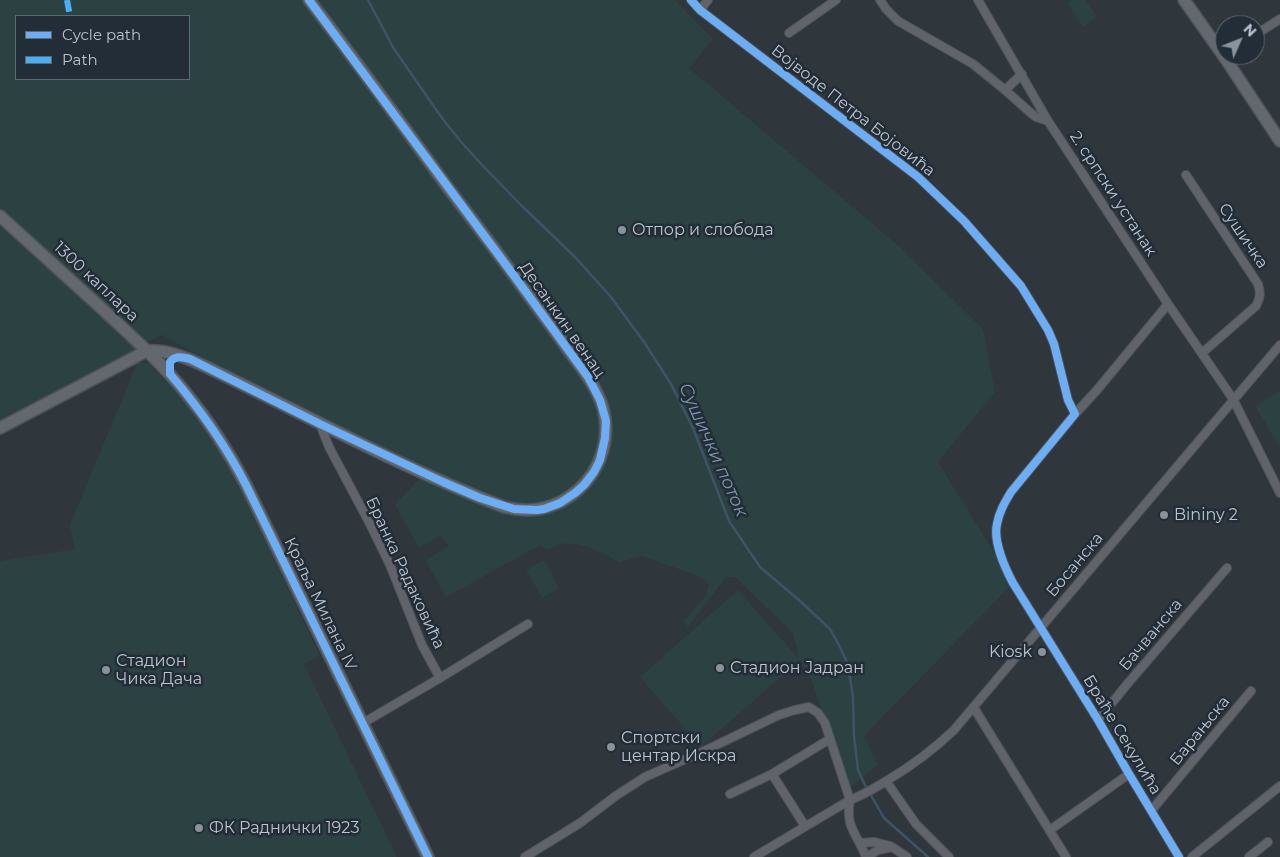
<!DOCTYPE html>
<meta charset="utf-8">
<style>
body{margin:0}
#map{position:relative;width:1280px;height:857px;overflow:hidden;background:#2f363c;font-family:Montserrat,sans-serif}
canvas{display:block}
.legend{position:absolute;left:15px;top:15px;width:175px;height:65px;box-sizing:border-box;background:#222d37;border:1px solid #5f6973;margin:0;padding:6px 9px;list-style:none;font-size:15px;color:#bbc3cc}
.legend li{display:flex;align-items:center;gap:10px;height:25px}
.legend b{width:25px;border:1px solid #5f6973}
.north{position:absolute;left:1215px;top:15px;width:50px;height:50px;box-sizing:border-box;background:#222d37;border:1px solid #5f6973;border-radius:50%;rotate:46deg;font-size:14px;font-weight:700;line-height:20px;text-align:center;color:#bbc3cc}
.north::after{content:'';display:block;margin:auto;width:18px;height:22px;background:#8a929a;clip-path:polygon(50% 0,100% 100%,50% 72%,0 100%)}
</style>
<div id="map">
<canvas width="1280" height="857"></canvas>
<ul class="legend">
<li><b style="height:6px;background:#6dadf4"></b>Cycle path</li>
<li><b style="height:6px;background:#49aef6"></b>Path</li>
</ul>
<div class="north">N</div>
</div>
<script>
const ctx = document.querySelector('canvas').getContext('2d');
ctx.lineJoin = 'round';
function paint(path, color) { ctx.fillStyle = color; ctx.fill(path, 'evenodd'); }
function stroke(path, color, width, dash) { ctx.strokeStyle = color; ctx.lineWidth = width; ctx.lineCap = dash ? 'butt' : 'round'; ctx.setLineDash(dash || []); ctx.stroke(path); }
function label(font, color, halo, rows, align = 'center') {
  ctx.font = font + ' Montserrat,sans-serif'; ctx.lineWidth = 5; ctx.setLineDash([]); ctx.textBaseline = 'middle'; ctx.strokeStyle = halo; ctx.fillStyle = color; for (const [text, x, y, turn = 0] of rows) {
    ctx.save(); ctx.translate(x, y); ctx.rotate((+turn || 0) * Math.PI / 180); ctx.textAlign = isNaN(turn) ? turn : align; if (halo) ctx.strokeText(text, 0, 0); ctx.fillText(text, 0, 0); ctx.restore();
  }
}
const green = new Path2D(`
 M 0,0 L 675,0 L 713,39 L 689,68 L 901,248 L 983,329 L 995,392 L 938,462 L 1013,583 L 864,736 L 878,765 L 847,790 L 812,681 L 800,660 L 701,747 L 640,677 L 738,590 L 799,659 L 793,633 L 735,577 L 726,577 L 688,627 L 683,621 L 706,596 L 709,584 L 703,578 L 643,556 L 633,558 L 620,563 C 604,553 582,541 561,544 C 557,545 551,548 547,550 L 540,545 L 446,597 L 426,561 L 449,545 L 440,536 L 419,548 L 395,504 L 424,474 L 200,364 L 198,355 L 162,335 L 139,346 L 147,354 L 0,422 ZM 16,16 L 189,16 L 189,79 L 16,79 Z
 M 1072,0 L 1086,0 L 1097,17 L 1083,27 L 1067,3 Z
 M 138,361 L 149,363 L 185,402 L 221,453 L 252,513 L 320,655 L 304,664 L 397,857 L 0,857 L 0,561 L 75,549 L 70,525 Z
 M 1280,391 L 1280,447 L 1255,406 Z
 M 544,560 L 559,588 L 542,598 L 526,570 Z`);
const stream = new Path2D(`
 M 368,0 L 394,49 L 442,118 L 462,143 L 484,167 L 523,207 L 576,258 L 611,297 L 644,342 L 671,384 L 693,428 L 729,521 L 760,567 L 800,601 L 830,629 L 839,645 L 847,662 L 850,678 L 853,697 L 854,736 L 858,770 L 865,785 L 884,818 L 928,857`);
const street = new Path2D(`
 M 691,0 L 700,10 L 918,177 L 964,221 L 1021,286 L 1048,330 L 1054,344 L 1068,400 L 1075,414 L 1011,492 C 1005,502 999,512 997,524 C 993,541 1005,568 1013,583 L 1098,720 L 1129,774 L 1179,857
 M 880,0 L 886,9 L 898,21 L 973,64 L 1005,90 L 1022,74
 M 978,0 L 1048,121 L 1168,304 L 1233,399 L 1280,493
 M 700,10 L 708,0
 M 789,33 L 836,0
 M 1255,35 L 1280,19
 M 1005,90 L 1032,114 L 1036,117 L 1048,121
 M 1186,175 L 1258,284 C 1261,293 1260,298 1256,306 L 1202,353
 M 1075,414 L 1097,390 L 1168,304
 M 320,424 L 329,447 L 370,524 L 390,565 L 422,645 L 440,678
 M 974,708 L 1066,857
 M 1098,720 L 1129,682 L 1227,568
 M 363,723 L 440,678 L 528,624
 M 886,781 L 916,824 L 949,857
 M 730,794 L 772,774
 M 1151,811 L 1251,691
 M 805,826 L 772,774 L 830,739
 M 1050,830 L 1129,774
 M 861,843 L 874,842 L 890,846
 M 525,857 L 580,823 L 617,795 L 645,777 L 704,751 L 779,715 L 795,710 L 809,707 L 818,713 L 825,723 L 850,800 C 845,828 857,833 866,857
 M 754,857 L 850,800 C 864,795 876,787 888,780 C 913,765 933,750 954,730 L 1280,345
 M 867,857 L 878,850 L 892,847 L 907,857
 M 1192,857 L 1280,786
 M 1249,857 L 1268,842`);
const secondary = new Path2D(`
 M 1184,0 L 1223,55 L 1280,141
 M 0,216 C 33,246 66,276 99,306 C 129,334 160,361 185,392 C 209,421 229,452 246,485 L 428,857
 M 0,428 L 137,356 C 141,354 144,351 148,351 C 165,349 185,357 200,364 C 301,412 399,467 504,507 C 532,514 556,509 578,490 C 601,470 611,438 603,408 C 596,385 580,366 566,347 C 553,328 539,310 526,292 C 501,257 475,223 449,189 C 403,126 357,62 309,0`);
const quiet = new Path2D(`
 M 67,0 L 70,16`);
const cycleway = new Path2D(`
 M 309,0 L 512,273 L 588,377 L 600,400 L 606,421 L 605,438 L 600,460 L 594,472 L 584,485 L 575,493 L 560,503 L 544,509 L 537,510 L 514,509 L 480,498 L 443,482 L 320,424 L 190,359 C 181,357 176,355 170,362 L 170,374 C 199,408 225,444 246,485 L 428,857
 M 691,0 L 700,10 L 918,177 L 964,221 L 1021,286 L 1048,330 L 1054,344 L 1068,400 L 1075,414 L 1011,492 C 1005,502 999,512 997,524 C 993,541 1005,568 1013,583 L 1098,720 L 1129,774 L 1179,857`);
const markers = [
 [622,230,5,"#8a929a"],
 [1164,515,5,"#8a929a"],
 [1042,652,5,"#8a929a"],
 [720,668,5,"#8a929a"],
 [106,670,5,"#8a929a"],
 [611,747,5,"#8a929a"],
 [199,828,5,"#8a929a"]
];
const streetNames = [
 ["Војводе Петра Бојовића",853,111,38],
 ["2. српски устанак",1113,194,57],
 ["Сушичка",1243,236,56],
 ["1300 каплара",96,282,43],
 ["Десанкин венац",562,320,55],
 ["Босанска",1075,565,-50],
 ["Бранка Радаковића",405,573,65],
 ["Краља Милана IV",320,604,64],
 ["Бачванска",1151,635,-50],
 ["Барањска",1200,731,-51],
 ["Браће Секулића",1122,735,59]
];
const poiNames = [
 ["Отпор и слобода",632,230],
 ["Bininy 2",1174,515],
 ["Kiosk",1032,652,"right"],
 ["Стадион",116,661],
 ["Чика Дача",116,679],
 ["Стадион Јадран",730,668],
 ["Спортски",621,738],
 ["центар Искра",621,756],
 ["ФК Раднички 1923",209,828]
];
const waterNames = [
 ["Сушички поток",713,450,66]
];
paint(green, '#2c4142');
stroke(stream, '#3e5366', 2.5);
stroke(street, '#4d5257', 10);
stroke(secondary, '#4d5257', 14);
stroke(street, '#60646a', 8);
stroke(secondary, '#63686f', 11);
stroke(quiet, '#49aef6', 6, [12, 6]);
stroke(cycleway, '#6dadf4', 8);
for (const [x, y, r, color] of markers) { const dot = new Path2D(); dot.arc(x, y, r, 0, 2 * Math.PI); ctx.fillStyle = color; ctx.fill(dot); stroke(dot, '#222d37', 2); }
label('16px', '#bbc3cc', '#222d37', streetNames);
label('16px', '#bbc3cc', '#222d37', poiNames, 'left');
label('italic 18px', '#7d96ac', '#222d37', waterNames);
</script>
